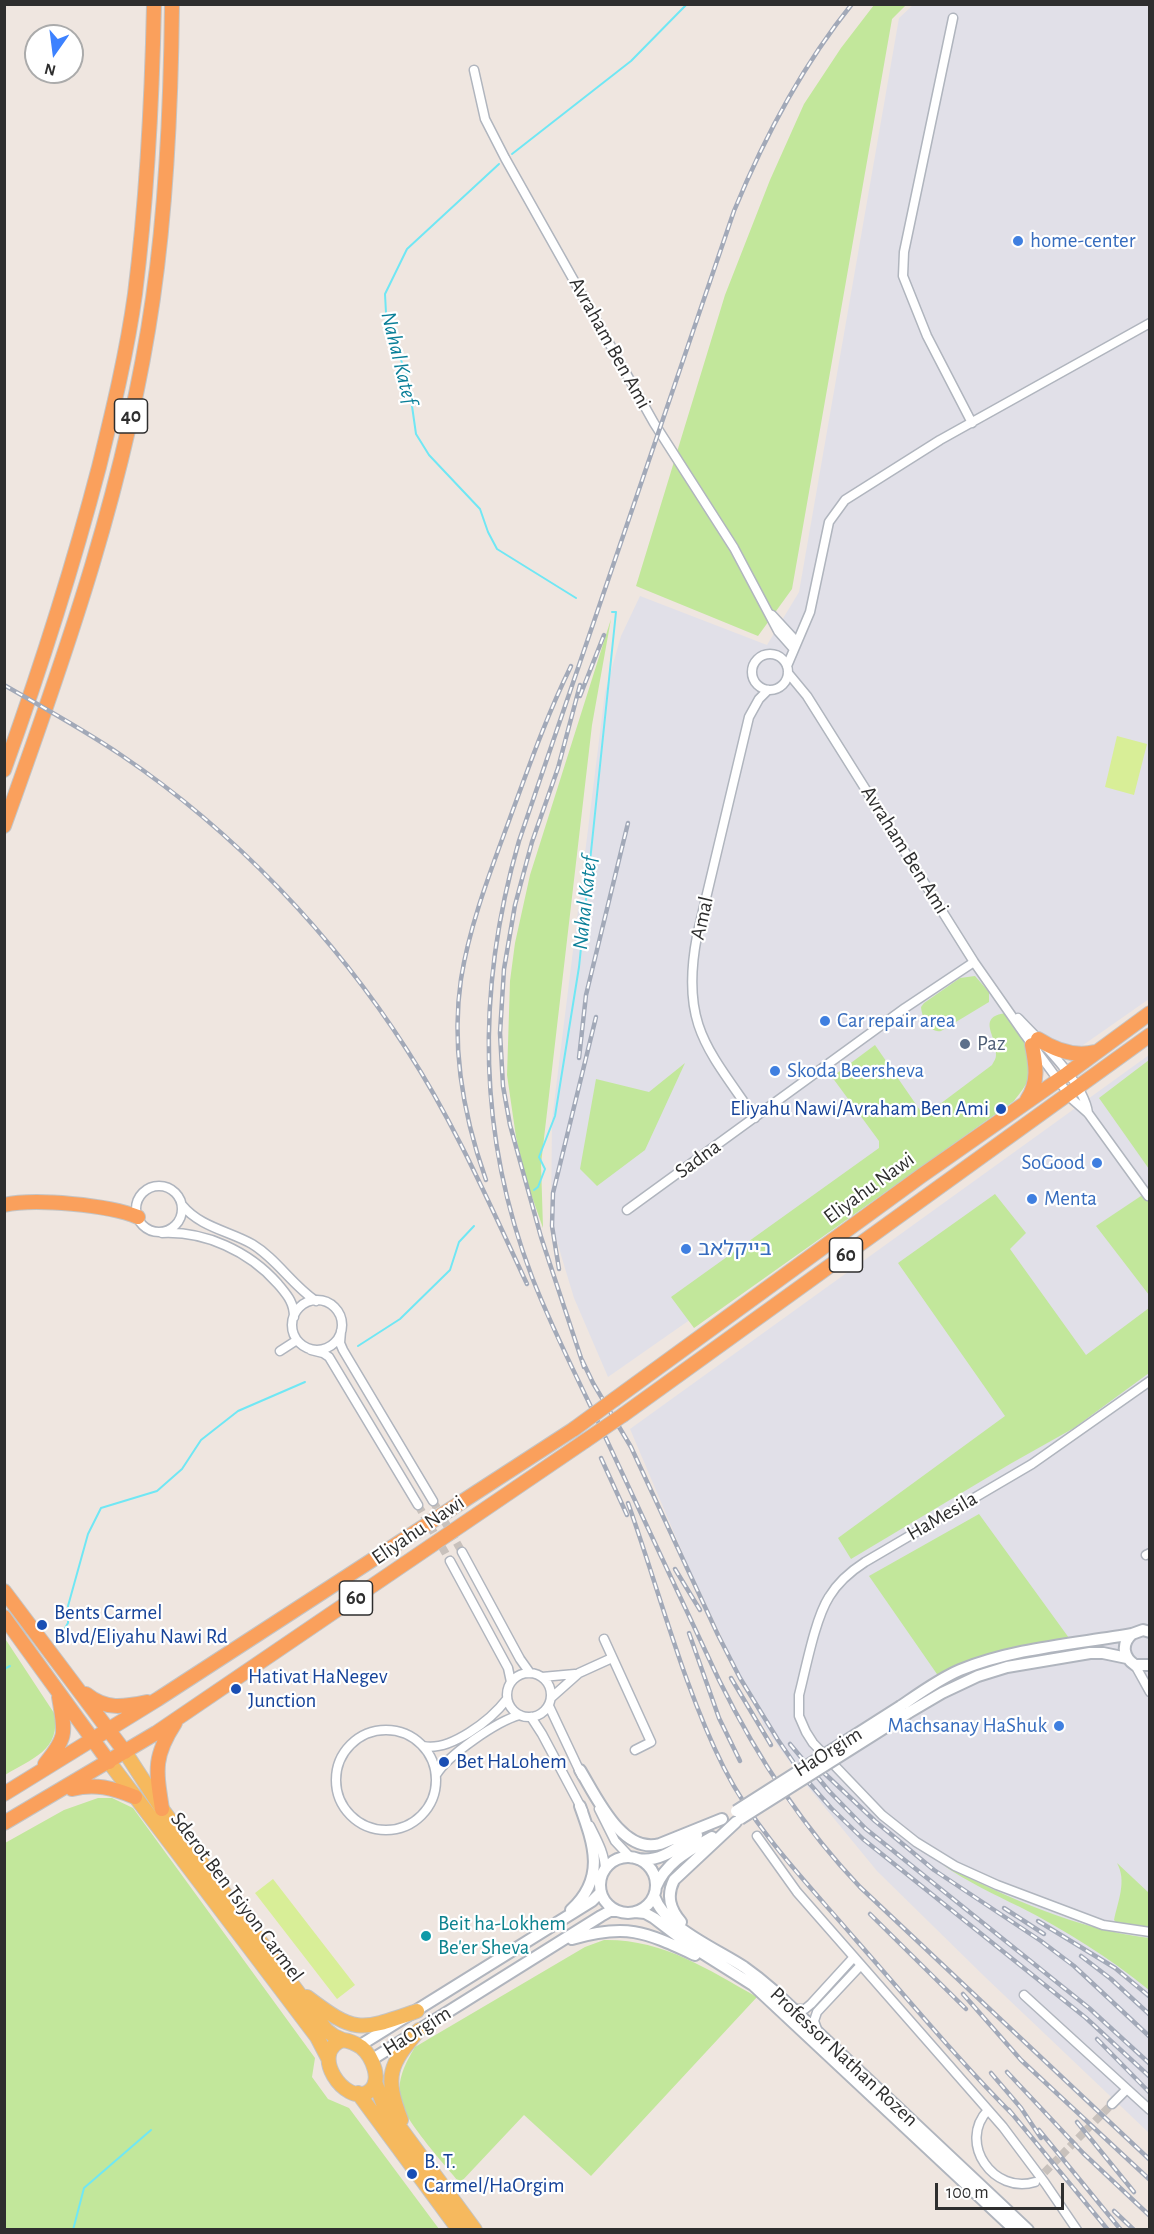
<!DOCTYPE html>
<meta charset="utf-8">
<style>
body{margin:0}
#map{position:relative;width:1154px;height:2234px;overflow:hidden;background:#efe6e0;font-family:"Alegreya Sans",sans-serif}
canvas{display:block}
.frame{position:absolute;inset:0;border:6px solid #2e2e2e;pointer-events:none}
.north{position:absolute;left:24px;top:24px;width:60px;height:60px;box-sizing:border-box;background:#fff;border:2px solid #ababab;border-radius:50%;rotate:194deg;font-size:16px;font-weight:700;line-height:24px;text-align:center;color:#2e2e2e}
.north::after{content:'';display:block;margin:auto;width:21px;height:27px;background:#3d82ff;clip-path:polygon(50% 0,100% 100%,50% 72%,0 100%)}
.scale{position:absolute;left:935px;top:2183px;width:129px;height:27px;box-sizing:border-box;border:3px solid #2e2e2e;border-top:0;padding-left:8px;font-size:18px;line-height:21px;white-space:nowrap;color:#2e2e2e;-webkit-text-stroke:4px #fff;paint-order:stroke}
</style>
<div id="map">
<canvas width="1154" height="2234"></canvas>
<div class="frame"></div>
<div class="north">N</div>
<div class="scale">100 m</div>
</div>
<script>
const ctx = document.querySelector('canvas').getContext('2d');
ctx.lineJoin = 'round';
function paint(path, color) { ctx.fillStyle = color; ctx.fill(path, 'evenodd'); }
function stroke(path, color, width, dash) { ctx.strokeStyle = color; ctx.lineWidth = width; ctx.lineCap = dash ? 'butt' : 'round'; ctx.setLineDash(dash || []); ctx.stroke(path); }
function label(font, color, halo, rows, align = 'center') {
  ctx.font = font + ' "Alegreya Sans","Noto Sans Hebrew",sans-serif'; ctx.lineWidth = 4.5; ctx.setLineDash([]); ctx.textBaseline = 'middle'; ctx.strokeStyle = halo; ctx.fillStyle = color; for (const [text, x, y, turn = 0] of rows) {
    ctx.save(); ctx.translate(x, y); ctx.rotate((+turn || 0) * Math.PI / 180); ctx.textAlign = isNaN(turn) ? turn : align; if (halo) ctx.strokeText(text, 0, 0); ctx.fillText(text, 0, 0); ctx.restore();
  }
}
const industrial = new Path2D(`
 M 913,5 L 1149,5 L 1149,999 L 608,1377 L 574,1298 L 551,1222 L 552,1120 L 605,692 L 621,636 L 640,596 L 767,645 L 799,592 L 899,18 Z
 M 1149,1055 L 1149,2133 L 984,1976 L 877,1871 L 804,1782 L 764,1726 L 689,1568 L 630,1429 Z`);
const green = new Path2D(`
 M 874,5 L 906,5 L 892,19 L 792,589 L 758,636 L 636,586 L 725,295 L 770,180 L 804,104 L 841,48 Z
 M 611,619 L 592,725 L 541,1164 L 543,1228 L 525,1177 L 516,1137 L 507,1075 L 510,981 L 515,943 L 530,875 Z
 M 975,976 L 989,992 L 989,1002 L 941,1031 C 929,1033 922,1018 921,1007 L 924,1003 L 960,978 Z
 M 1006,1013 C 1023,1029 1035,1054 1029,1077 C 1027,1085 1019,1094 1014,1101 L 694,1328 L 671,1297 L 879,1148 L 879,1141 L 832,1077 L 875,1045 L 924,1116 L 992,1065 C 994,1061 996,1059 996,1055 C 998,1037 975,1017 1006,1013 Z
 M 1149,1060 L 1149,1169 L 1099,1098 Z
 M 685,1063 L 645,1150 L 597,1186 L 580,1169 L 596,1079 L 649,1092 Z
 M 995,1194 L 1026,1233 L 1010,1249 L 1086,1355 L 1149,1308 L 1149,1373 L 1074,1428 L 1010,1464 L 851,1559 L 838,1538 L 1005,1416 L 898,1263 Z
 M 1144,1194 L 1149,1201 L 1149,1295 L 1096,1226 Z
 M 979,1514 L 1069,1638 C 1026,1646 975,1651 939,1677 L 869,1576 Z
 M 4,1637 L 54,1713 C 62,1750 31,1759 5,1775 Z
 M 98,1798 L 112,1798 L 133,1808 L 315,2058 L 312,2077 L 328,2099 L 349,2108 L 439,2229 L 5,2229 L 5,1843 L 64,1810 Z
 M 1117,1863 L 1149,1893 L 1149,1927 L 1118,1925 L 1114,1920 C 1118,1901 1127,1881 1117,1863 Z
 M 943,1865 C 1008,1898 1077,1929 1149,1938 L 1149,1990 C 1110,1958 1065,1930 1020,1907 C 993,1894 968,1882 943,1865 Z
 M 604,1940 C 663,1939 707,1969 757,1997 L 591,2176 L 524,2115 L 460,2183 C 447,2168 402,2117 400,2100 C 397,2079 405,2064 415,2047 L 585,1947 Z`);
const pitch = new Path2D(`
 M 1117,736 L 1147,744 L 1134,795 L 1105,787 Z
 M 273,1879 L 355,1985 L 337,1999 L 255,1893 Z`);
const stream = new Path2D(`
 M 512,154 L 631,61 L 687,4
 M 499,164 L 407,249 L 385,294 L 386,313 L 392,337 L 408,378 L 416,434 L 429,455 L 480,509 L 488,532 L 497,549 L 576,598
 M 534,1190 L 538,1187 L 545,1169 L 539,1157 L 555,1116 L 579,967 L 616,612 L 612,612
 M 358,1346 L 400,1319 L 450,1270 L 459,1242 L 474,1226
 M 58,1640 L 68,1623 L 68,1606 L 88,1534 L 101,1508 L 157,1491 L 182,1469 L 201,1440 L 238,1411 L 305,1382
 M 4,1669 L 10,1666
 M 73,2230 L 84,2188 L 151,2130`);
const minorTunnel = new Path2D(`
 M 433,1501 L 462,1552
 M 418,1505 L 450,1561
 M 1036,2181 L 1112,2104`);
const minor = new Path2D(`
 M 953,18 L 904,252 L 903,276 L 927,336 L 972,423
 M 474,70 L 485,119 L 505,158 L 654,423 L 734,548 L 778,631 L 793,648
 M 772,615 L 796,641
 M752 672a18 18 0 1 1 36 0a18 18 0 1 1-36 0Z
 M 787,666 L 810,612 L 829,522 L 845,500 L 940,440 L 1150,323
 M 788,673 L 807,696 L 974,962 L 1025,1035 L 1072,1099 L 1088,1113 L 1148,1196
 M 1018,1018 C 1039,1040 1084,1082 1088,1113
 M 755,1118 C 708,1049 680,1025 697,936 L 749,717 L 759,699 L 768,690
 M136 1209a23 23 0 1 1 46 0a23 23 0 1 1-46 0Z
 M 182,1205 C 200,1227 229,1231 252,1244 C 277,1259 292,1285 316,1301
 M 627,1210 L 905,1008 L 974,962
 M 162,1233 C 205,1231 249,1251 278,1284 C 287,1295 294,1302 294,1317
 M292 1325a25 25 0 1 1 50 0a25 25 0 1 1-50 0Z
 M 341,1331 L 340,1343 L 343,1350 L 433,1501
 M 311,1350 L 323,1353 L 329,1357 L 418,1505
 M 280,1351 L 297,1340
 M 1150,1381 L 1032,1464 L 865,1562 C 851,1571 838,1582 829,1597 C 815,1619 806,1668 799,1695 L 799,1716 L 806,1732 L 813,1743 L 882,1815 L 916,1842 L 955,1866 L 997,1885 L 1103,1925 L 1150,1932
 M 462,1552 L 520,1659 L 530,1673
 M 1146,1555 L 1150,1553
 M 450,1561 L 508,1668 L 511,1682
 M 604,1639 L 651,1742 L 635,1750
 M 1135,1665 L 1150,1692
 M507 1695a22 22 0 1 1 44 0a22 22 0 1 1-44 0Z
 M 542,1677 L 575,1674
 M 552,1697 L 579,1673 L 612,1658
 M 549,1706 L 582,1776
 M 531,1717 L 542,1734 L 583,1811
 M336 1780a50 50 0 1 1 100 0a50 50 0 1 1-100 0Z
 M 423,1746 C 450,1752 491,1720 507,1699
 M 436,1775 C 448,1755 497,1721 520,1715
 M 599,1809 L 615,1841 L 631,1858
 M 590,1826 C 597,1840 605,1854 605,1870
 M 757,1836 L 797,1892 L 1003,2127 L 1045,2183 L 1077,2230
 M 1024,1995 L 1150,2110
 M 793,2009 L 805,2009 L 811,2004 L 854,1957
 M 818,2032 L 814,2021 L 817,2012 L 861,1965
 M 1112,2104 L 1127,2089
 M 988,2110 C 957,2143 994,2195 1035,2182`);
const tertiary = new Path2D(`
 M 1132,1634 C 1121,1644 1123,1657 1135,1665 L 1150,1665
 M 901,1706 C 920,1693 939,1679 960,1670 C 1014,1648 1075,1644 1132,1634 L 1143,1630 L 1150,1632
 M 908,1713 L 942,1693 L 978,1676 L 1007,1667 L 1090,1653 L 1103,1653 L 1127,1658
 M 580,1770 C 596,1796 622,1855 660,1844 L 722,1819
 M600 1885a28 28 0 1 1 56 0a28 28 0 1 1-56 0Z
 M 638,1859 C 661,1863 679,1846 697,1835
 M 656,1887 C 666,1862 690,1850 712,1837
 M 654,1896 C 665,1928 717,1949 744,1967 C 754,1974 764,1982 773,1990 L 1028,2230
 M 571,1910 C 606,1878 594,1845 580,1806
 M 635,1912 L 645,1913 L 654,1918 L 688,1944 L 753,1985 L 1015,2230
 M 681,1922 C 670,1909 666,1896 674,1880 L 736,1822
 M 572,1939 C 627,1923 645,1932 695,1955
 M 359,2046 L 592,1901 L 601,1892
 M 371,2060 L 601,1916 L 610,1911 L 617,1911`);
const primary = new Path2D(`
 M 125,1752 L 162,1809 L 326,2030 L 334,2036 L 343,2040
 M 109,1762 L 317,2037 L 328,2058
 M 307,1997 C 356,2034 360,2031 417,2011
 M 343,2040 C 350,2041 355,2043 361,2047 C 372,2056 384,2082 368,2092 C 345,2106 308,2052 343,2040 Z
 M 375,2082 L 384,2106 L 475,2230
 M 358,2093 L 459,2230
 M 401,2120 C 384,2076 389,2065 419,2030`);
const trunk = new Path2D(`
 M 4,770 C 40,670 72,570 99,467 C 113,410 127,352 135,294 C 147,198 152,102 154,4
 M 4,826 C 66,654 127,480 153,298 C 167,201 171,103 172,4
 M 1038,1039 C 1055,1050 1075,1057 1095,1052
 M 1027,1100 C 1039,1082 1036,1065 1032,1045
 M 4,1205 C 35,1198 109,1205 138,1217
 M 615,1399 L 921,1176 L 1067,1074 L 1150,1013
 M 623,1415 L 1150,1035
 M 4,1591 L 125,1752
 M 4,1617 L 109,1762
 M 86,1694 C 106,1710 123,1707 147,1702
 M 45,1764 C 68,1736 65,1733 59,1697
 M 72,1789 C 95,1783 113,1788 135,1797
 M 4,1794 L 158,1699 L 574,1429
 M 162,1809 C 156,1770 153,1757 175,1723
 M 4,1823 L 156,1733 L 585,1441`);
const rail = new Path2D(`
 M 852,4 C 802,66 764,138 734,211 L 519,841 C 476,989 477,1133 532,1277 C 552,1329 578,1379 602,1430 C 641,1513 680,1597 719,1680 C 757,1757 801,1825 860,1887 L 1150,2160
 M 4,685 C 44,708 84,730 121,755 C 234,831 334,936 407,1050 C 455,1124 490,1205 527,1284
 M 580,685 L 558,768 L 532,842 L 515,905 L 504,969 L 500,1033 L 503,1086 L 510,1125 L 541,1237 L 584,1367
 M 580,696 L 604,635
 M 579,1058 L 586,995 L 628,823
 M 486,1180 C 463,1115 451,1047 461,979 C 470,923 491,870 510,818 C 529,766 547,715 571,666
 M 559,1269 L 552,1226 L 553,1193 L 596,1017
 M 582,1360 L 593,1383 L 631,1447 L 718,1635 L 740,1678 L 778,1740 L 803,1776 L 831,1808 L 863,1839 L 1086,2018 L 1150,2077
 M 601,1458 L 627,1515
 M 628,1503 C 659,1590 683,1686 724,1768 C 757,1833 809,1885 856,1940 C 908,1999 958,2060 1014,2116
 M 675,1569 L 700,1610
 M 689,1633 L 719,1718 L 740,1761
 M 731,1678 L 771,1745
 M 790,1744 L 829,1791 L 866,1829 L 1089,2008 L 1150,2064
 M 822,1771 L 875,1821 L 934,1870 L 1041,1941 L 1074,1966 L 1150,2037
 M 1004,1908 L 1044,1934
 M 870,1914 L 966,2009
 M 1038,1921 L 1115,1968 L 1150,1997
 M 1081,1956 L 1111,1979 L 1150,2015
 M 963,1994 L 1021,2060 L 1150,2180
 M 1097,2039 L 1150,2093
 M 1007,2072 L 1083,2153 L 1150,2216
 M 991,2073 L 1021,2108 L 1041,2138
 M 1009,2110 L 1108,2230
 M 1077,2122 L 1134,2192
 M 1039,2130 L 1121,2230
 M 1114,2211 L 1134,2230`);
const tertiaryBridge = new Path2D(`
 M 736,1811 L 901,1706
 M 740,1819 L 908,1713`);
const trunkBridge = new Path2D(`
 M 574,1429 L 615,1399
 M 585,1441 L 623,1415`);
const markers = [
 [1018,241,6,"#3f7fe0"],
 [825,1021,6,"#3f7fe0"],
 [965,1044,6,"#5c6f8a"],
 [775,1071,6,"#3f7fe0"],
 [1001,1109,6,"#1a4fb4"],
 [1097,1163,6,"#3f7fe0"],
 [1032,1199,6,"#3f7fe0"],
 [686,1249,6,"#3f7fe0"],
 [42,1625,6,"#1a4fb4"],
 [236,1689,6,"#1a4fb4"],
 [1059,1726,6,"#3f7fe0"],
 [444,1762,6,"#1a4fb4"],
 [426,1936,6,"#0f9aa8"],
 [412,2174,6,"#1a4fb4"]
];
const shields = [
 [131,416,33],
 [846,1255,33],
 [356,1598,33]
];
const shieldNames = [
 ["40",131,416],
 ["60",846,1255],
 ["60",356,1598]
];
const shopNames = [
 ["home-center",1030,241],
 ["Car repair area",837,1021],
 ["Skoda Beersheva",787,1071],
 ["SoGood",1085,1163,"right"],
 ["Menta",1044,1199],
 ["בייקלאב",698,1249],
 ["Machsanay HaShuk",1047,1726,"right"]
];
const streetNames = [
 ["Avraham Ben Ami",610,343,61],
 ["Avraham Ben Ami",905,850,58],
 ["Amal",702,918,-77],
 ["Sadna",698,1159,-36],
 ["Eliyahu Nawi",869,1188,-36],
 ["HaMesila",942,1516,-30],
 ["Eliyahu Nawi",418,1530,-34],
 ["HaOrgim",828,1752,-32],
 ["Sderot Ben Tsiyon Carmel",237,1897,53],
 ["HaOrgim",417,2031,-32],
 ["Professor Nathan Rozen",844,2057,43]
];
const serviceNames = [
 ["Paz",977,1044]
];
const transitNames = [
 ["Eliyahu Nawi/Avraham Ben Ami",989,1109,"right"],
 ["Bents Carmel",54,1613],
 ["Blvd/Eliyahu Nawi Rd",54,1637],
 ["Hativat HaNegev",248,1677],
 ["Junction",248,1701],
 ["Bet HaLohem",456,1762],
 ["B. T.",424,2162],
 ["Carmel/HaOrgim",424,2186]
];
const cultureNames = [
 ["Beit ha-Lokhem",438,1924],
 ["Be'er Sheva",438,1948]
];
const waterNames = [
 ["Nahal Katef",399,358,76],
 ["Nahal Katef",585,903,-84]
];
paint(industrial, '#e1e0e8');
paint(green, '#c2e79b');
paint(pitch, '#d8ee97');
stroke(stream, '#70e7f4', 2);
stroke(minorTunnel, '#c8c1bc', 8, [8, 4]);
stroke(minor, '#b0b5be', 11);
stroke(tertiary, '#b0b5be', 14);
stroke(primary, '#c4c4c4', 16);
stroke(trunk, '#c4c4c4', 16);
stroke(minor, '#fff', 8);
stroke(tertiary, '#fff', 10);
stroke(primary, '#f6b95e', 14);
stroke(trunk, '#faa05c', 14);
stroke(rail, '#a2a9b8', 4.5);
stroke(rail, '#fff', 2, [7]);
stroke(tertiaryBridge, '#b0b5be', 14, []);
stroke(trunkBridge, '#c4c4c4', 16, []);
stroke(tertiaryBridge, '#fff', 10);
stroke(trunkBridge, '#faa05c', 14);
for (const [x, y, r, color] of markers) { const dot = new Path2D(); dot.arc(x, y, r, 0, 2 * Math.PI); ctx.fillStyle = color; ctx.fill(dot); stroke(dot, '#fff', 2); }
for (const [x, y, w] of shields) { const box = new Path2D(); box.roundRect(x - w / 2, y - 17, w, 34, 4.5); ctx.fillStyle = '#fff'; ctx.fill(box); stroke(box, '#2e2e2e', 1.5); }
label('bold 20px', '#2e2e2e', null, shieldNames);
label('21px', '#366cbe', '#fff', shopNames, 'left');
label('21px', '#2e2e2e', '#fff', streetNames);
label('21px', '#4e5e75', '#fff', serviceNames, 'left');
label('21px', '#164399', '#fff', transitNames, 'left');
label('21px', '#0d838f', '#fff', cultureNames, 'left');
label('italic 22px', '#097f98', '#fff', waterNames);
</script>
